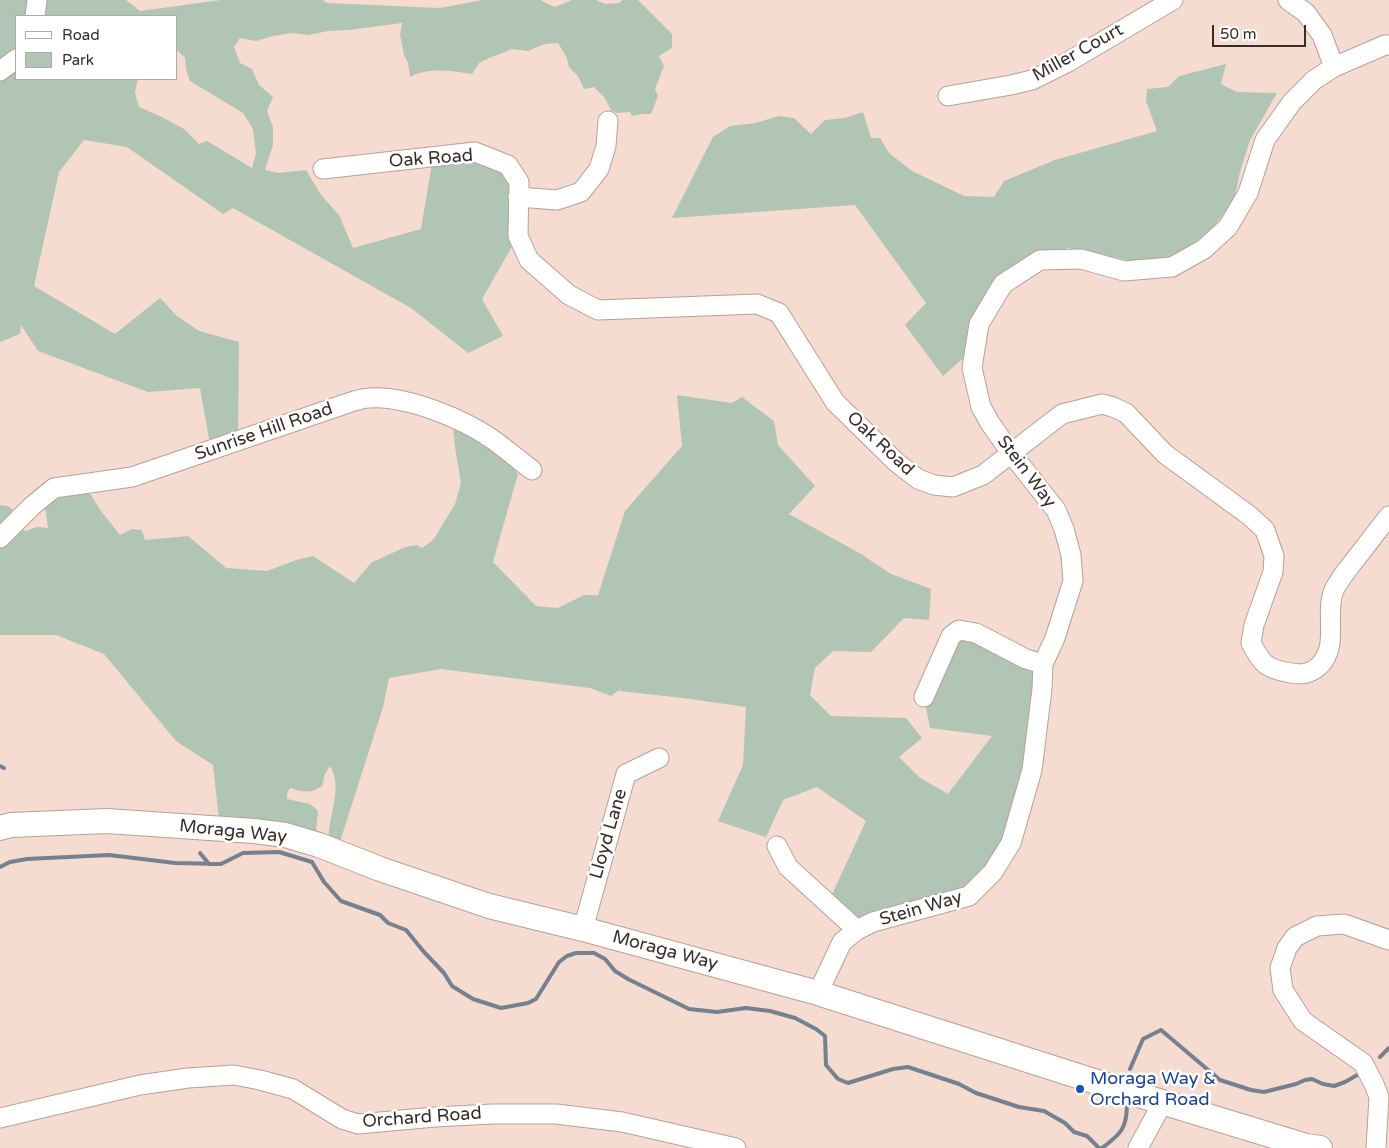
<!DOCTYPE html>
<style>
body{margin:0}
#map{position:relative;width:1389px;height:1148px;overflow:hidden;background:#f5dbd0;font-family:"Varela Round",sans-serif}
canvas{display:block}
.legend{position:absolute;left:15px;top:15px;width:162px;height:65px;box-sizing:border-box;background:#fff;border:1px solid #afaba9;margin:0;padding:6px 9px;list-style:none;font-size:15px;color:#362d28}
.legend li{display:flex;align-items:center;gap:10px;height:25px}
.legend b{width:25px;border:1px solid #afaba9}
.scale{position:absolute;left:1212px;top:25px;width:94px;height:22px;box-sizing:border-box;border:2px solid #362d28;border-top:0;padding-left:6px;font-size:15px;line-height:18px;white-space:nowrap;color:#362d28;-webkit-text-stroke:4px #fff;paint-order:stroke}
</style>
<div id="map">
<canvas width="1389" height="1148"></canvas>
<ul class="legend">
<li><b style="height:6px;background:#fff"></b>Road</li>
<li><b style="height:14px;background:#b0c5b3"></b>Park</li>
</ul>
<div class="scale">50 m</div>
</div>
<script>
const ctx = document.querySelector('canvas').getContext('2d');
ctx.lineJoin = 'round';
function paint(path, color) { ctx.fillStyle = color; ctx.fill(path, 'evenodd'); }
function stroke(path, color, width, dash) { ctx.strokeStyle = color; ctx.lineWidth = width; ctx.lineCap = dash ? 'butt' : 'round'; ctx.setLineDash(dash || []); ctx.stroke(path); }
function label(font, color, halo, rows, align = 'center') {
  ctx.font = font + ' "Varela Round",sans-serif'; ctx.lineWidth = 5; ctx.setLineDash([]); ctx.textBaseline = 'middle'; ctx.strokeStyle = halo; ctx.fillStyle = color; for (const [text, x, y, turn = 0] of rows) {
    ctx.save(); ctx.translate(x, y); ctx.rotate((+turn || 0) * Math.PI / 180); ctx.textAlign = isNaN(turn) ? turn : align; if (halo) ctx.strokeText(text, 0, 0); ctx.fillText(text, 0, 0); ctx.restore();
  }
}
const green = new Path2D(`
 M 0,0 L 30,0 L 30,16 L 16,16 L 16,51 L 0,65 Z
 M 37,0 L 126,0 L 140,11 L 221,0 L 323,0 L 326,3 L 440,8 L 483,0 L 541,0 L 544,2 L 555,7 L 572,0 L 596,0 L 605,4 L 619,3 L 622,0 L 638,0 L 672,34 L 672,48 L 659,56 L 664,66 L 655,89 L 658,96 L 651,114 L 642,114 L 632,116 L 630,112 L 617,113 L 611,110 L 605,98 L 594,87 L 584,89 L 578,76 L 569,67 L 566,56 L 558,43 L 545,44 L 528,51 L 512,49 L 489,58 L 479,63 L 472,74 C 452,71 429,67 410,77 L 408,63 L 404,55 L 400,35 L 402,23 L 349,30 L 328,31 L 308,35 L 292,33 L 273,36 L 256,41 L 240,38 L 234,47 L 240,63 L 252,69 L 259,85 L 273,97 L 267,111 L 273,127 L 273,145 L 265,170 L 278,173 L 306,170 L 321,195 L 339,215 L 353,248 L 421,229 L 433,157 L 508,165 L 518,236 L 482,299 L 503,336 L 468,353 L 411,308 L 233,208 L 223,214 L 127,147 L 84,140 L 59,172 L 34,286 L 115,334 L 160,298 L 177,316 L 199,331 L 239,342 L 238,441 L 211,450 L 200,388 L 148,392 L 38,351 L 21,325 L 20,334 L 0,342 L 0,71 L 16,59 L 16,79 L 138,79 L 135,93 L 139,107 L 162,117 L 184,129 L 199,144 L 207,141 L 252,168 L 256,153 L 253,129 L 243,113 L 190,81 L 186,70 L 185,58 L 176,49 L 176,16 L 35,16 Z
 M 1226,64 L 1221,84 L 1237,92 L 1277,93 L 1250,140 L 1240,172 L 1234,201 L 1213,227 L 1180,255 L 1141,263 L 1068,248 L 1024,262 L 968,354 L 943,376 L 905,325 L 926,303 L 855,205 L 672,218 L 713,137 L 730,126 L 755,123 L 779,116 L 794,118 L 811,134 L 825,120 L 845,118 L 863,112 L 871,138 L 880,138 L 889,153 L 912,171 L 964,196 L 994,197 L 1004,181 L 1055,160 L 1157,131 L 1146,101 L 1147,89 L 1168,87 L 1179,76 Z
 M 677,395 L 732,403 L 742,397 L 774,421 L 778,445 L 815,486 L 789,514 L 861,554 L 891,574 L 931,589 L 929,620 L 904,618 L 871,652 L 833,651 L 815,668 L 810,695 L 831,716 L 906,718 L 922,738 L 899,757 L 920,778 L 948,794 L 992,736 L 930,728 L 924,697 L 959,630 L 1043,664 L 1017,819 L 969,896 L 857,930 L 828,903 L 866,821 L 817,787 L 783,800 L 766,837 L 718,821 L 743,765 L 746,707 L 683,698 L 619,691 L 623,687 L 611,696 L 590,688 L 441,669 L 389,678 L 383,707 L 338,848 L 329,841 C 327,817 344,788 330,766 L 325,774 L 322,786 C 310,794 304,792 290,788 L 287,793 L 287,799 L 310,804 L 318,811 L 316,831 L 305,833 L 220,829 L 213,765 L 176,741 L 104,654 L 56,635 L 0,635 L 0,505 L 8,506 L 21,516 L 11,527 L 26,531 L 37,527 L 48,528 L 46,513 L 42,498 L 75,486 L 91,495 L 101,511 L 120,535 L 132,529 L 142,530 L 145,540 L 188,536 L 226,568 L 267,571 L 296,560 L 313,556 L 354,583 L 371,563 L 405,547 L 417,545 L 422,548 L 434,539 L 455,504 L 461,483 L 455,447 L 453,426 L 500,451 L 518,474 L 493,562 L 536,606 L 558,608 L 584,595 L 598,595 L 625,511 L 682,446 Z`);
const stream = new Path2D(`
 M 0,766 L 4,768
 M 200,853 L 209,864
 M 0,867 L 10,862 L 27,859 L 109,855 L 175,863 L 221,864 L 243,853 L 279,852 L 312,862 L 324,882 L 341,901 L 380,915 L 388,923 L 406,930 L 424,952 L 444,973 L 452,986 L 473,999 L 501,1008 L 528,1003 L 536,999 L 559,962 L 567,956 L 576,953 L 594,953 L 605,959 L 615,971 L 628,979 L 689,1009 L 717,1012 L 746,1008 L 770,1011 L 795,1018 L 816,1029 L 825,1036 L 826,1065 L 838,1079 L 848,1083 L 893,1069 L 908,1067 L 959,1084 L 976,1093 L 1019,1107 L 1044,1111 L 1065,1123 L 1074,1132 L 1087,1136 L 1099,1148
 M 1380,1057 L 1389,1048
 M 1130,1069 L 1143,1039 L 1161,1030 L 1220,1080 L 1251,1090 L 1264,1092 L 1296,1084 L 1305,1080 L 1312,1079 L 1323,1084 L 1334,1086 L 1345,1082 L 1359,1074
 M 1102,1148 C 1121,1134 1127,1128 1127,1104`);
const minor = new Path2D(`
 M 1288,0 L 1306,13 L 1322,35 L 1334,67
 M 35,16 L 37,0
 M 0,71 L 16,59
 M 948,96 L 1011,85 L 1032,80 L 1068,62 L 1173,0
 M 323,169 L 475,152 L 508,165 L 519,182 L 518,236 L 529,260 L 569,295 L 598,310 L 757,304 L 779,313 L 835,402 L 896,462 L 918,479 L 934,485 L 953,487 L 983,475 L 1062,414 L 1102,404 L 1113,407 L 1126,413 L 1165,454 L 1250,516 L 1265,530 L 1274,556 L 1273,572 L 1254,625 L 1251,643 C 1262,664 1266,669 1291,673 C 1302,675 1310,674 1319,666 C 1340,646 1324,614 1334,590 C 1339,580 1347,570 1354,561 C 1366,546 1377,531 1389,516
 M 518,197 L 557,200 L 581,192 L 599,169 L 606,146 L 608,121
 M 0,538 L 32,506 L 54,488 L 132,477 L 354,401 C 359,400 364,398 369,398 C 406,395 463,419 492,439 C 506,449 519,460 532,470
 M 924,697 L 951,636 L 959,630 L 976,633 L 1026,659 L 1043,664
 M 777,846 L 788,867 L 857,930
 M 583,929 L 626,774 L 659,758
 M 818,993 L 842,942 L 857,930 L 873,922 L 969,896 L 993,872 L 1011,843 L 1032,770 L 1042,689 L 1043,664 L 1055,638 L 1073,581 L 1071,555 L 1064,529 L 1056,510 L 1011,453 L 990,423 L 981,407 L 972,368 L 979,324 L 1003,284 L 1040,260 L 1081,259 L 1124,271 L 1172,267 L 1204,249 L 1228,227 L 1248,193 L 1265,140 L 1292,102 L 1314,80 L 1334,67 L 1385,45 L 1389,45
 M 0,1118 L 140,1085 L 188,1078 L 234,1075 L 260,1080 L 293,1089 L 342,1119 L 358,1124 L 435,1117 L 493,1114 L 556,1114 L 622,1122 L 736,1148
 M 1138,1148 L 1163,1102
 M 1376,1148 L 1379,1097 L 1374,1084 L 1363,1063 L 1303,1021 L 1283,990 L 1280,968 L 1287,948 L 1295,937 L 1317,926 L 1344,924 L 1389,940`);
const major = new Path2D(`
 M 0,828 L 11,825 L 107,821 L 254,831 L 285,835 L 319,845 L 380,869 L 489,906 L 583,929 L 818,993 L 1106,1085 L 1306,1146 L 1320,1148`);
const markers = [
 [1080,1089,5,"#1a4fb4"]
];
const streetNames = [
 ["Miller Court",1078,53,-29],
 ["Oak Road",431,159,-4],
 ["Sunrise Hill Road",264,432,-19],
 ["Oak Road",880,444,43],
 ["Stein Way",1026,472,53],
 ["Moraga Way",233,832,6],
 ["Lloyd Lane",609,834,-74],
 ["Stein Way",921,909,-16],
 ["Moraga Way",665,951,15],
 ["Orchard Road",422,1118,-4]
];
const transitNames = [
 ["Moraga Way &",1090,1079],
 ["Orchard Road",1090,1100]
];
paint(green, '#b0c5b3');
stroke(stream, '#758090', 4);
stroke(minor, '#b9a096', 21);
stroke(major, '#b9a096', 26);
stroke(minor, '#fff', 19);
stroke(major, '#fff', 24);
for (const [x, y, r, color] of markers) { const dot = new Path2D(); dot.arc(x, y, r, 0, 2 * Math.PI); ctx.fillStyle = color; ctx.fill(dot); stroke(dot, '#fff', 2); }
label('18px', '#362d28', '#fff', streetNames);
label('18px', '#164399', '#fff', transitNames, 'left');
</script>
